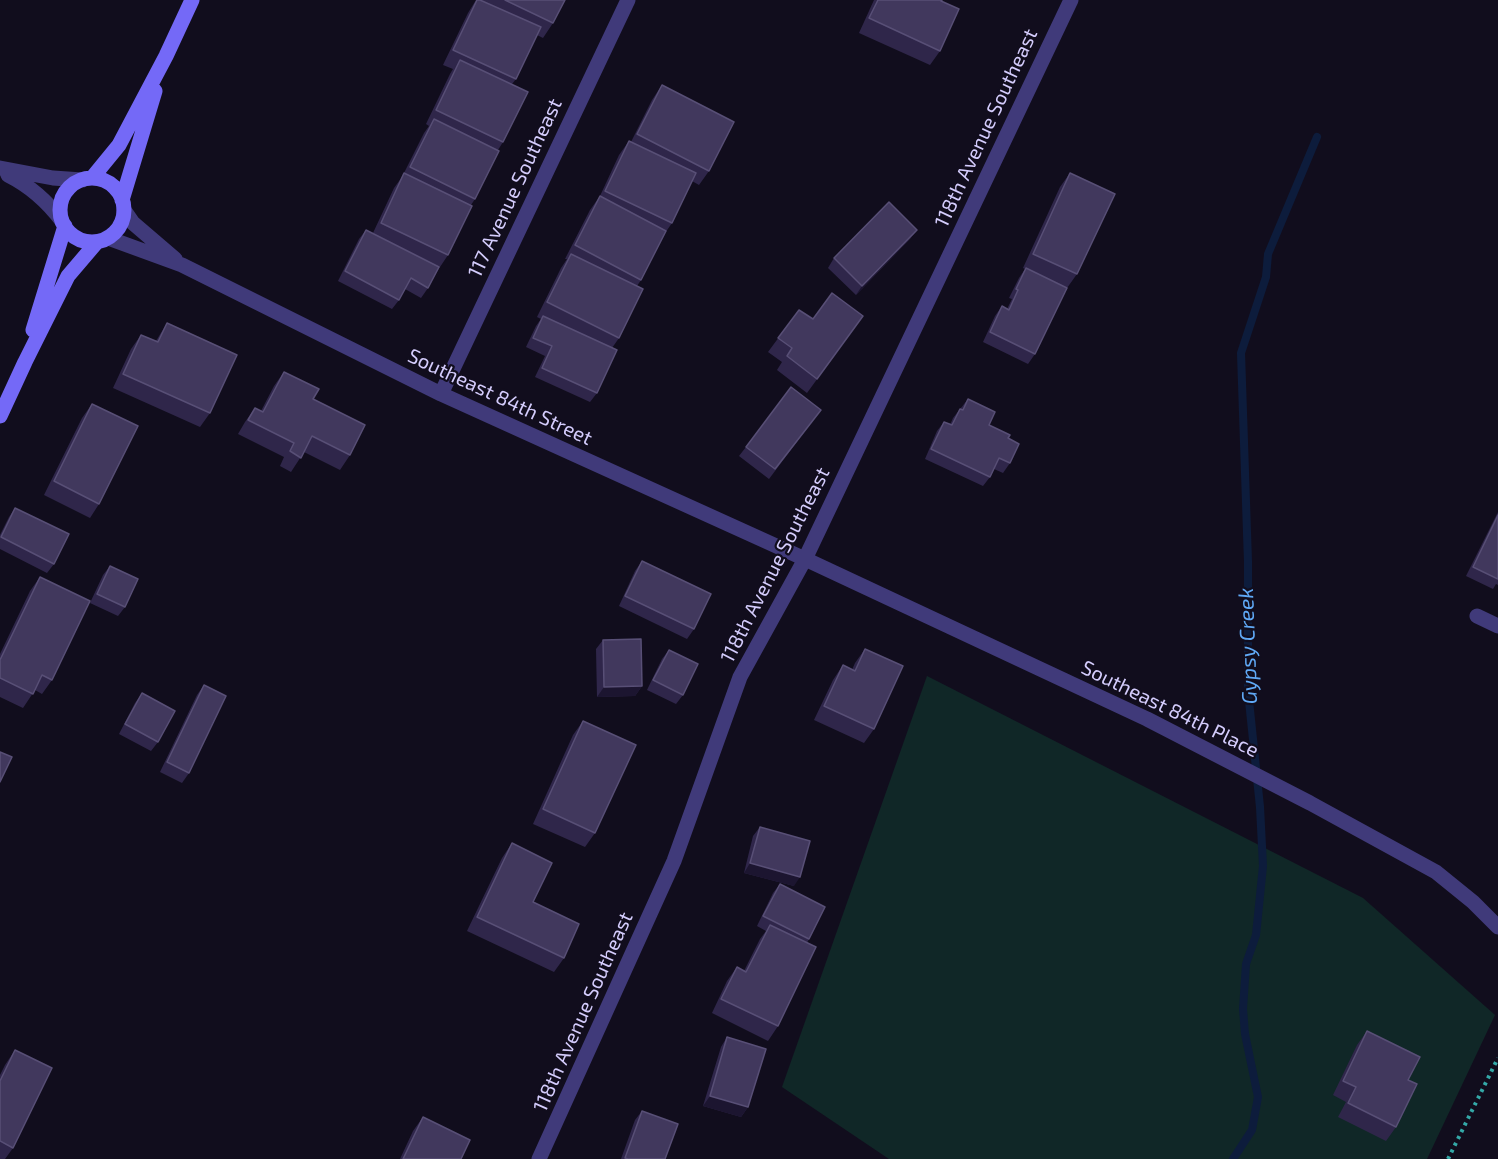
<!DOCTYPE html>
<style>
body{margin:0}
canvas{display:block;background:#110d1d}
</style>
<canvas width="1498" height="1159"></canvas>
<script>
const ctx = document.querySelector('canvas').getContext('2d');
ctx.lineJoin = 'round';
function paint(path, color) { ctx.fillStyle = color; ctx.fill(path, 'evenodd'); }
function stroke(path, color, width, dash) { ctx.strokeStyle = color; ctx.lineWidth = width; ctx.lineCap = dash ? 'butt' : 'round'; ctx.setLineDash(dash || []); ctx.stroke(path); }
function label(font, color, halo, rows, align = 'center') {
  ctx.font = font + ' "Exo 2",sans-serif'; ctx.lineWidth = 4.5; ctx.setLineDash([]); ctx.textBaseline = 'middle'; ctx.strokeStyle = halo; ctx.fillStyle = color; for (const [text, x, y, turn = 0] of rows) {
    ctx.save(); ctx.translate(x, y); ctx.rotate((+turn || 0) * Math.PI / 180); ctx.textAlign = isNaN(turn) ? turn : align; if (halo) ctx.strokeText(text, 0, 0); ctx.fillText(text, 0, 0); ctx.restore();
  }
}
const green = new Path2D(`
 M 927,676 L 1363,898 L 1495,1015 L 1427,1159 L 889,1159 L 782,1087 Z`);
const stream = new Path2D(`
 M 1233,1159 L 1252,1130 L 1258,1097 L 1245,1034 L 1243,1009 L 1246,964 L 1256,935 L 1263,866 L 1260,807 L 1248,691 L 1248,562 L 1241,353 L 1266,277 L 1268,254 L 1317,137`);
const path = new Path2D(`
 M 1448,1159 L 1498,1058`);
const street = new Path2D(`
 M 0,168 L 53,178 L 82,180
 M 8,175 C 30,186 47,201 62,221
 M 124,210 L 133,223 L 175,259
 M 108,238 L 182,265 L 441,394 L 805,559 L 1147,719 L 1310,803 L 1436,872 L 1473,902 L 1498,927
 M 441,394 L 628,0
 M 1477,616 L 1498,626
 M 539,1159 L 674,861 L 740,677 L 805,559 L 1071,0`);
const secondary = new Path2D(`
 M 92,178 L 119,145 L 166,56 L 192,0
 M60 210a32 32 0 1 1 64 0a32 32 0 1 1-64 0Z
 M 122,200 L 155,91
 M 33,330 L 65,226
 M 0,416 L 25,362 L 68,276 L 97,242`);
const wall = new Path2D(`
 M 476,0 L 565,0 L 553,23 L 543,38 L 537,35 L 516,79 L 512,84 L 503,142 L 498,150 L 475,199 L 471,205 L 448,255 L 438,270 L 428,288 L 421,298 L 405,289 L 399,300 L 392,309 L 338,281 L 359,239 L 366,230 L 373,233 L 394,188 L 402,177 L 424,133 L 429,126 L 426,124 L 450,74 L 453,69 L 443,65 L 468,13 Z
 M 874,0 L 942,0 L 940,51 L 930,65 L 859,33 Z
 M 662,85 L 709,171 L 699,185 L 692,181 L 672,223 L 663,236 L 641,280 L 637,286 L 619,338 L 612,348 L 597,393 L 590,402 L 535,377 L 545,356 L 526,347 L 536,326 L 541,319 L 537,317 L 561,268 L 567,259 L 565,259 L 590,210 L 600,196 L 619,155 L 629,141 L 631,142 L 652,100 Z
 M 1070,173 L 1077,274 L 1067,288 L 1035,354 L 1028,364 L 983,342 L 995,316 L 1002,306 L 1007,309 L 1012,299 L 1009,298 L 1019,278 L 1025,269 L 1023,268 L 1060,187 Z
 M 917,230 L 910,239 L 856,295 L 828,268 L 834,258 Z
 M 799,310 L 813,319 L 863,316 L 807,393 L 777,370 L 782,362 L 768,352 Z
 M 167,323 L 210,413 L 200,427 L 113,388 L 131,349 L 141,335 L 156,341 Z
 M 284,372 L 313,399 L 350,455 L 340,470 L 304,452 L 291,472 L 280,466 L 284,457 L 238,434 L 245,422 L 255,408 L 261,411 L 274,386 Z
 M 968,399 L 989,425 L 1008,438 L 1010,463 L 1003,473 L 994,469 L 990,477 L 983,486 L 925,459 L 937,431 L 944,422 L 950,425 L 953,418 Z
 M 92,404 L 99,504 L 90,518 L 44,495 L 82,418 Z
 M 814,419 L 769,479 L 739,456 L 746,447 Z
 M 15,508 L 54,564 L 47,573 L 0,549 L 0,535 L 9,517 Z
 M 1498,512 L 1498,585 L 1496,584 L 1493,589 L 1466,576 Z
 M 642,561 L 694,629 L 687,639 L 619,606 L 635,571 Z
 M 110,566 L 125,607 L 118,616 L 90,603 L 103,575 Z
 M 40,577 L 52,680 L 42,694 L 35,690 L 23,708 L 0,697 L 0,654 L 30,591 Z
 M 603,640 L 642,686 L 635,696 L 597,697 L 596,649 Z
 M 865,649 L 874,729 L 864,743 L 814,720 L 833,680 L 843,665 L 852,670 L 855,663 Z
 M 669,650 L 683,695 L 676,704 L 647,690 L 662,659 Z
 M 204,685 L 189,773 L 182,783 L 160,772 L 197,695 Z
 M 142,693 L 158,742 L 151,751 L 119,734 L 135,703 Z
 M 583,721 L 595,833 L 585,847 L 533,824 L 573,735 Z
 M 760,827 L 794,886 L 744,873 L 753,836 Z
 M 512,843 L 533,902 L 564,958 L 554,972 L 467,931 L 502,858 Z
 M 780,884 L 809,939 L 807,943 L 778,1026 L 768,1041 L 712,1013 L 727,981 L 737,967 L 744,971 L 760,939 L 766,931 L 757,926 L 773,893 Z
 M 1367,1031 L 1408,1080 L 1396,1127 L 1386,1141 L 1338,1117 L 1346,1102 L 1333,1095 L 1357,1045 Z
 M 727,1037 L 748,1107 L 741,1117 L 703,1106 L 721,1047 Z
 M 15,1050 L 13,1148 L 5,1159 L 0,1159 L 0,1075 L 5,1065 Z
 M 642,1111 L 665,1159 L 621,1159 L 635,1120 Z
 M 423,1117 L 461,1159 L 400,1159 L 413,1131 Z`);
const shadedWall = new Path2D(`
 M 917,230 L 910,239 L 856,295 L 862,286 Z
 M 642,686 L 635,696 L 597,697 L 604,687 Z
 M 750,863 L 800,877 L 794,886 L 744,873 Z
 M 710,1096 L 748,1107 L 741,1117 L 703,1106 Z`);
const building = new Path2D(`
 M 477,0 L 480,0 L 541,27 L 516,79 L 453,50 Z
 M 505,0 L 565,0 L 553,23 Z
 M 878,0 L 942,0 L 941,1 L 959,9 L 940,51 L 869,18 Z
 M 460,60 L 528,92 L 503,142 L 436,110 Z
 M 662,85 L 734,122 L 709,171 L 637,134 Z
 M 434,119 L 499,151 L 475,199 L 410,167 Z
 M 629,141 L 696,173 L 672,223 L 605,191 Z
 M 404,173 L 472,206 L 448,255 L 381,223 Z
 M 1070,173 L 1115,194 L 1077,274 L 1033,254 Z
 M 600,196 L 666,231 L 641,280 L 575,245 Z
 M 889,202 L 917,230 L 862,286 L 834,258 Z
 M 366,230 L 439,267 L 428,288 L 411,278 L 399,300 L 345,271 Z
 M 571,254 L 643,289 L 619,338 L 547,302 Z
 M 1026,268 L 1067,288 L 1035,354 L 990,332 L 1002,306 L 1009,310 L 1018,290 L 1016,289 Z
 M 832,293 L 863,316 L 817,379 L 787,356 L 792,348 L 778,338 L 799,310 L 813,319 Z
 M 543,316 L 617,350 L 597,393 L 542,368 L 552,346 L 533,338 Z
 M 167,323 L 237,355 L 210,413 L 123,374 L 141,335 L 158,342 Z
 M 284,372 L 319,389 L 313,399 L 365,425 L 350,455 L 312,436 L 301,458 L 290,451 L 294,443 L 248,420 L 255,408 L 263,412 Z
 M 791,387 L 821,410 L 775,469 L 746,447 Z
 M 968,399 L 995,412 L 989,425 L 1010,435 L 1008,438 L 1019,444 L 1010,463 L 999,458 L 990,477 L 931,449 L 944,422 L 952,425 L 960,409 L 963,410 Z
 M 92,404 L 138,426 L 99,504 L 54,481 Z
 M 15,508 L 69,534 L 54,564 L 1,537 Z
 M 1498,515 L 1498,579 L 1473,567 Z
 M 642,561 L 711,594 L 694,629 L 625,596 Z
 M 110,566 L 138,579 L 125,607 L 97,594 Z
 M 40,577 L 90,601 L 52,680 L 42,675 L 33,694 L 0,678 L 0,660 Z
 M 641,639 L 642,686 L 604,687 L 603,640 Z
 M 865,649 L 903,666 L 874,729 L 824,706 L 843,665 L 855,671 Z
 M 669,650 L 698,664 L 683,695 L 653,680 Z
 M 204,685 L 226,696 L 189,773 L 167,762 Z
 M 142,693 L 175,711 L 158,742 L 125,724 Z
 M 583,721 L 636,745 L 595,833 L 543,809 Z
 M 0,752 L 12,757 L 0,782 Z
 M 760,827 L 810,841 L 800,877 L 750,863 Z
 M 512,843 L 552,863 L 533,902 L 579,924 L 564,958 L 477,917 Z
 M 780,884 L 825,907 L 809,939 L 763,916 Z
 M 770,925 L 816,947 L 778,1026 L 721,999 L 737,967 L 746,972 Z
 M 1367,1031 L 1420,1057 L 1408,1080 L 1417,1084 L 1396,1127 L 1348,1103 L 1356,1087 L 1343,1081 Z
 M 727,1037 L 766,1049 L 748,1107 L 710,1096 Z
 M 15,1050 L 52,1068 L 13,1148 L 0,1141 L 0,1081 Z
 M 642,1111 L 678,1124 L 665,1159 L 628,1159 L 625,1158 Z
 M 423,1117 L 470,1140 L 461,1159 L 403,1159 Z`);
const streetNames = [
 ["118th Avenue Southeast",986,128,-65],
 ["117 Avenue Southeast",515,188,-65],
 ["Southeast 84th Street",500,397,25],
 ["118th Avenue Southeast",775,565,-63],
 ["Southeast 84th Place",1170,709,26],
 ["118th Avenue Southeast",583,1012,-66]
];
const waterNames = [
 ["Gypsy Creek",1248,646,-92]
];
paint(green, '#102727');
stroke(stream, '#0d1c3c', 8);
stroke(path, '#34a9a8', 4, [3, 4.5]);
stroke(street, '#403a7a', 15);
stroke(secondary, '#7469f7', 15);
paint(wall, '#2f264a');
paint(shadedWall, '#1c1530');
paint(building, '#41385d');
stroke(building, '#584f76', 1.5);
label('20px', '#d4ccfc', '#110d1d', streetNames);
label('italic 21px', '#60a9f6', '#110d1d', waterNames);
</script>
